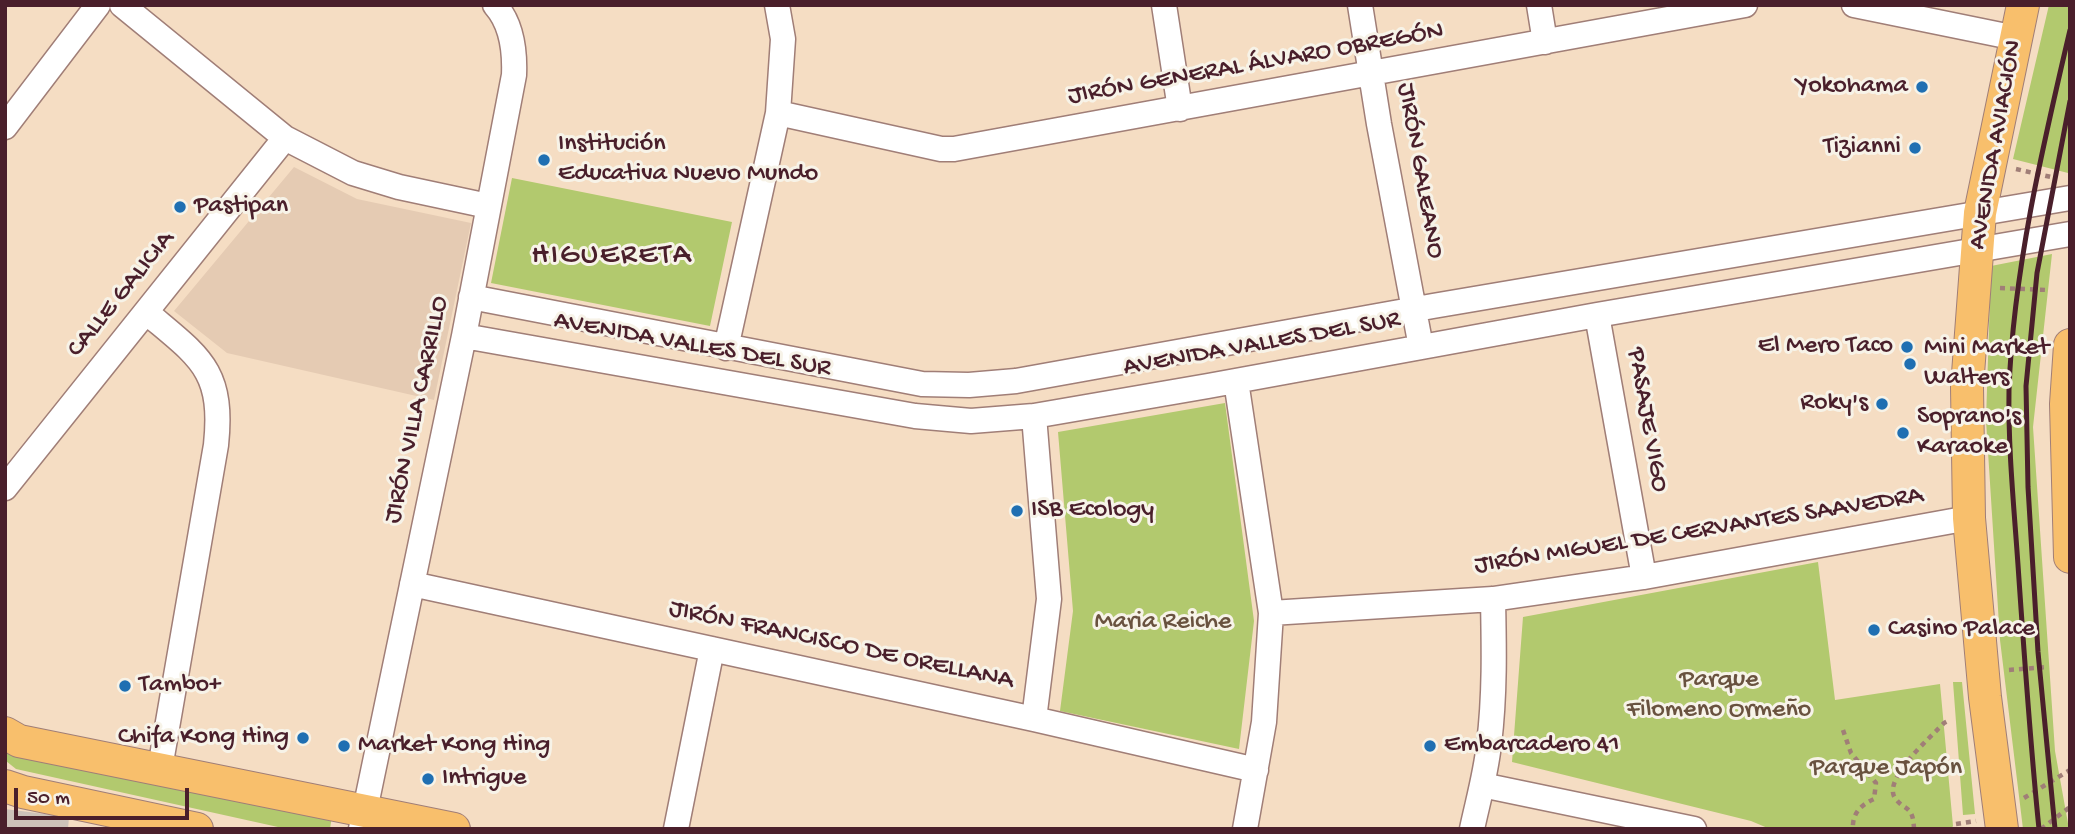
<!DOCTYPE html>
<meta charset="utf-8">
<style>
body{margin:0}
#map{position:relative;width:2075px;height:834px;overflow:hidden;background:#f5ddc3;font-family:"Gochi Hand",sans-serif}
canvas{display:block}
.frame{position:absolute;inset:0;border:7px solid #4a1f2b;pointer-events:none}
.scale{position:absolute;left:14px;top:788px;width:175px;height:32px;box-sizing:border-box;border:4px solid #4a1f2b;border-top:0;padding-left:9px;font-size:21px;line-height:24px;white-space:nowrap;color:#4a1f2b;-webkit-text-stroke:5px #f7f3e8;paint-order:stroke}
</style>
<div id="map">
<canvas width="2075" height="834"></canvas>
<div class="frame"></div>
<div class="scale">50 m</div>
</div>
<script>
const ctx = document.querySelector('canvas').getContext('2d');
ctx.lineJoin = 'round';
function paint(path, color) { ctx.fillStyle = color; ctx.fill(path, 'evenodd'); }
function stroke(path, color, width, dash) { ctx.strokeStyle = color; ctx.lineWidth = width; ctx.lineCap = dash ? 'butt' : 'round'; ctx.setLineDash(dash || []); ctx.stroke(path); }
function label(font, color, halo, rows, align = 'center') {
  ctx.font = font + ' "Gochi Hand",sans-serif'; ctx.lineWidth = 6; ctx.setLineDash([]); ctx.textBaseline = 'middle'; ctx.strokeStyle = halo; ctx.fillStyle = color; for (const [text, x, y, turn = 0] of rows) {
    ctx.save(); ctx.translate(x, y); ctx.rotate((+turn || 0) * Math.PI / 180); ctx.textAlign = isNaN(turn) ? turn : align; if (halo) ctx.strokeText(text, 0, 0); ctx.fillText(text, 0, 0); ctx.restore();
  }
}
const built = new Path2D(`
 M 294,167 L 357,199 L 471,223 L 434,400 L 227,353 L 174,311 Z`);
const industrial = new Path2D(`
 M 5,809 L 69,817 L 68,829 L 5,829 Z`);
const green = new Path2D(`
 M 2049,5 L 2070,5 L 2068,173 L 2013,159 Z
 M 512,178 L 732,222 L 710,326 L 491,283 Z
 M 2052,254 L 2033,427 L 2055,751 L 2069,829 L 2023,829 L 2000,640 L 1986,420 L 1991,266 Z
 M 1225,403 L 1254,621 L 1239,749 L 1060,711 L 1073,611 L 1058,432 Z
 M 1818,562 L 1835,700 L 1940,684 L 1953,826 L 1951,829 L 1770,829 L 1751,821 L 1512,762 L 1523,617 Z
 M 1953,682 L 1962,682 L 1975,814 L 1963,815 Z
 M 8,748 L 332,815 L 330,829 L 287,829 L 16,769 L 6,761 Z`);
const path = new Path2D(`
 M 2016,169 L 2051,177
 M 2000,288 L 2048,290
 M 2009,670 L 2048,667
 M 1843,730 L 1851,753 L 1876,783 L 1874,799 C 1861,805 1852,813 1853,829
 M 2024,798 L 2070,770
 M 1956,824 L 1976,821
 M 1914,829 C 1913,804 1905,812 1895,798 C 1882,779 1932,736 1944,723 L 1950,720
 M 2041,829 L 2070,807`);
const minor = new Path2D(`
 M 122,5 L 285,138 L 353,173 L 399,187 L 488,206
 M 1164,5 L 1180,109
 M 1360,5 L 1379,124 L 1421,347
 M 1539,5 L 1545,42
 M 1854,5 L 2016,38
 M 778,113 L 941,149 L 954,149 L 1745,5
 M 5,127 L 98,5
 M 471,297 L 922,384 L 969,385 L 1016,381 L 1433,306 L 2070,198
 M 146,312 C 199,357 224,369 216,445 L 160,768
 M 1597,315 L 1644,577
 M 464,336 L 915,416 L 971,421 L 1034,416 L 1208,386 L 1597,315 L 2070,234
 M 726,348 L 778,113 L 783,39 L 777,5
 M 1236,381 L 1271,613 L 1264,722 L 1245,829
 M 1034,416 L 1049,599 L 1034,719
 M 5,488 L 285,138
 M 412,584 L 1034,719 L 1256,770
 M 1271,613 L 1493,599 L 1644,577 L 1969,518
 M 1482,785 L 1694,829
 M 361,829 L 464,336 L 514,75 C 515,51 512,24 495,5
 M 676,829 L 712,649
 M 1472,829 C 1478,801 1486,773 1489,744 C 1495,695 1494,647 1493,599`);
const major = new Path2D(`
 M 2070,345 L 2066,404 L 2070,557
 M 5,733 L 19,741 L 454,829
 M 5,786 L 23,792 L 197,829
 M 2002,829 L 1985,697 L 1969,518 L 1967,387 L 1980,213 L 2023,5`);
const rail = new Path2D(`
 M 2039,829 C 2030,741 2024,653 2018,565 C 2014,507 2008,448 2009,390 C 2013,272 2043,145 2070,30
 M 2055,829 L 2038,652 L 2028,487 L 2026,386 L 2037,273 L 2070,101`);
const markers = [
 [1922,87,7,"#1f6fb2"],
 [1915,148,7,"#1f6fb2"],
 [544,160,7,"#1f6fb2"],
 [180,207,7,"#1f6fb2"],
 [1907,347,7,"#1f6fb2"],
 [1910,364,7,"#1f6fb2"],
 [1882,404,7,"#1f6fb2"],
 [1903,433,7,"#1f6fb2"],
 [1017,511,7,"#1f6fb2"],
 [1874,630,7,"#1f6fb2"],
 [125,686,7,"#1f6fb2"],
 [303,738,7,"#1f6fb2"],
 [344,746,7,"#1f6fb2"],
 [1430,746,7,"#1f6fb2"],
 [428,779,7,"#1f6fb2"]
];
const streetNames = [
 ["JIRÓN GENERAL ÁLVARO OBREGÓN",1256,65,-10],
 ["AVENIDA AVIACIÓN",1997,145,-80],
 ["JIRÓN GALEANO",1419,171,80],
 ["CALLE GALICIA",122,295,-51],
 ["AVENIDA VALLES DEL SUR",1262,345,-10],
 ["AVENIDA VALLES DEL SUR",692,346,10],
 ["JIRÓN VILLA CARRILLO",418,410,-78],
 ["PASAJE VIGO",1646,420,80],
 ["JIRÓN MIGUEL DE CERVANTES SAAVEDRA",1699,532,-9],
 ["JIRÓN FRANCISCO DE ORELLANA",841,646,12]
];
const poiNames = [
 ["Yokohama",1908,87,"right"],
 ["Institución",558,145],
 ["Educativa Nuevo Mundo",558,175],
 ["Tizianni",1901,148,"right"],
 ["Pastipan",194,207],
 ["El Mero Taco",1893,347,"right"],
 ["Mini Market",1924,349],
 ["Walters",1924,379],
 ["Roky's",1868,404,"right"],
 ["Soprano's",1917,418],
 ["Karaoke",1917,448],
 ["ISB Ecology",1031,511],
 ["Casino Palace",1888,630],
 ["Tambo+",139,686],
 ["Chifa Kong Hing",289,738,"right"],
 ["Market Kong Hing",358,746],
 ["Embarcadero 41",1444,746],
 ["Intrigue",442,779]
];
const parkNames = [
 ["Maria Reiche",1163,623],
 ["Parque",1719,681],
 ["Filomeno Ormeño",1719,711],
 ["Parque Japón",1886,769]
];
const quarterNames = [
 ["HIGUERETA",612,257]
];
paint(built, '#e5cbb3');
paint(industrial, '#cdc2b9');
paint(green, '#b2c96e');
stroke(minor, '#a07e77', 27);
stroke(major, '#a07e77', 34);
stroke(path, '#a07e77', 4.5, [5, 5]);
stroke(minor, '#fff', 24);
stroke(major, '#f8bf6c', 32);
stroke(rail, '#4a1f2b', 5);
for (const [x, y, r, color] of markers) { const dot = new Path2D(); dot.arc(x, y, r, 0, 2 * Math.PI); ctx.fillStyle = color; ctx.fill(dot); stroke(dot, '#f7f3e8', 2.5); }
label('26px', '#4a1f2b', '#f7f3e8', streetNames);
label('26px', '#4a1f2b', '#f7f3e8', poiNames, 'left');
label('26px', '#69523f', '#f7f3e8', parkNames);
ctx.letterSpacing = '2px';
label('30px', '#4a1f2b', '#f7f3e8', quarterNames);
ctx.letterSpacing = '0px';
</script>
